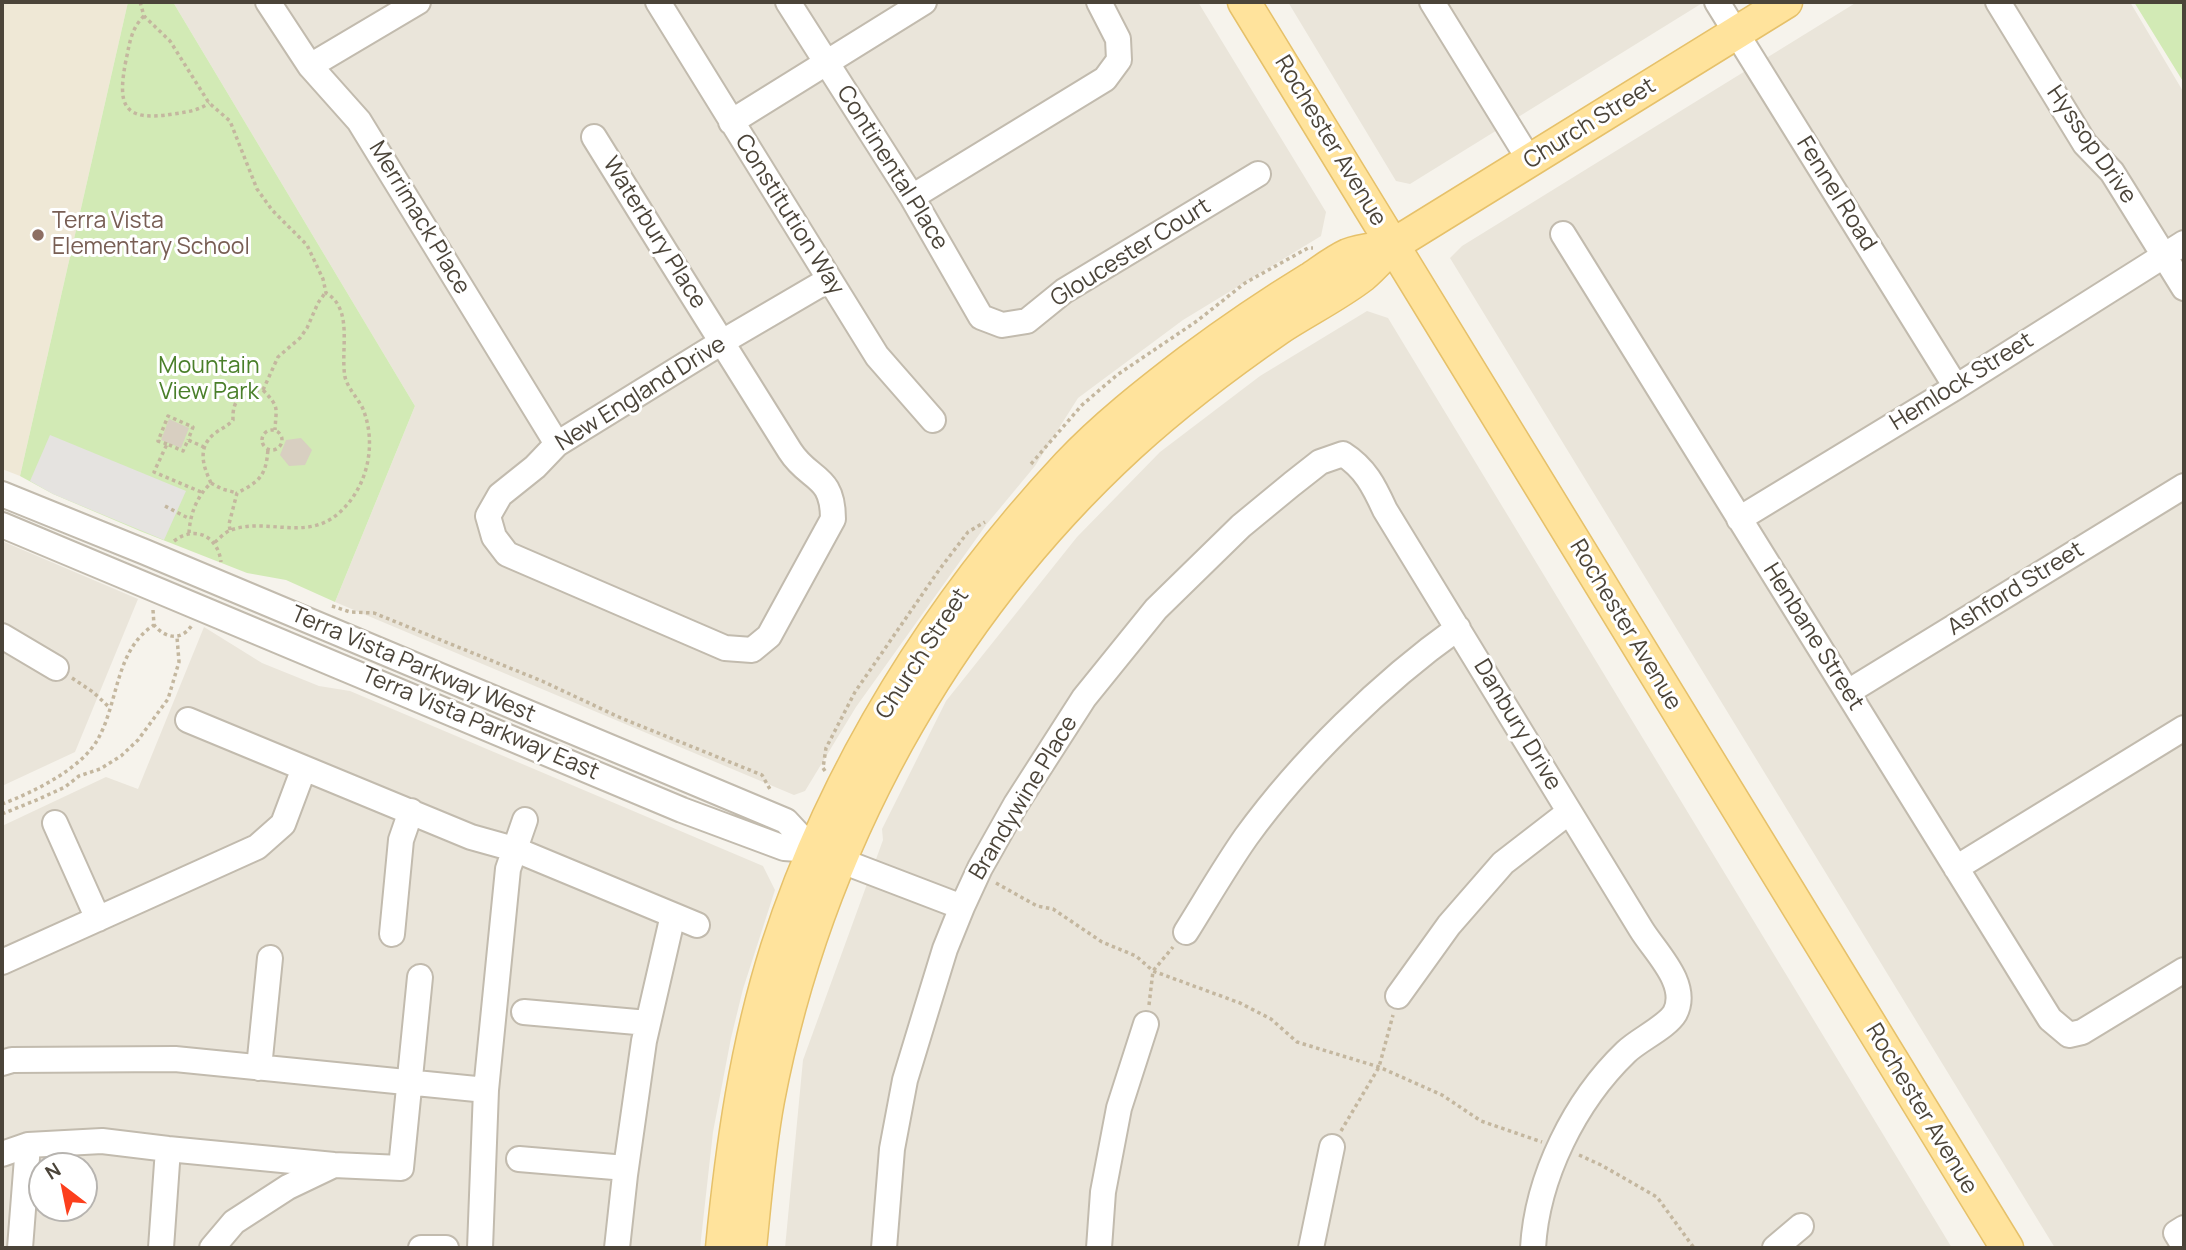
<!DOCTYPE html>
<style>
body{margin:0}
#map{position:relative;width:2186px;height:1250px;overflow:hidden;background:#f6f3ec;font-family:Manrope,sans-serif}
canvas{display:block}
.frame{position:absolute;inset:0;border:4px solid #4b4439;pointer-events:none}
.north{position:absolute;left:28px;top:1152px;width:70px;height:70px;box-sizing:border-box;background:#fff;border:2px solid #b7b4b0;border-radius:50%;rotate:328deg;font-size:19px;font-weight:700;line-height:28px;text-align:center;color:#4b4439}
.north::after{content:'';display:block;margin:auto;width:24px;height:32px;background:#fc3f1d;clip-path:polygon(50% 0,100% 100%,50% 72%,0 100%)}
</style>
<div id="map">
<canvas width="2186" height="1250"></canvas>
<div class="frame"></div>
<div class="north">N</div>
</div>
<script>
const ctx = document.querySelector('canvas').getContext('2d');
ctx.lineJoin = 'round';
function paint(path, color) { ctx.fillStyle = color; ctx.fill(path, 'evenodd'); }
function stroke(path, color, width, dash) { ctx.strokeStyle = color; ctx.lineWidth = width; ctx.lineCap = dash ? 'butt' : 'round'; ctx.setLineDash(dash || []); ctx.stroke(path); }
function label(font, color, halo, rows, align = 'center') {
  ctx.font = font + ' Manrope,sans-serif'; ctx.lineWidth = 6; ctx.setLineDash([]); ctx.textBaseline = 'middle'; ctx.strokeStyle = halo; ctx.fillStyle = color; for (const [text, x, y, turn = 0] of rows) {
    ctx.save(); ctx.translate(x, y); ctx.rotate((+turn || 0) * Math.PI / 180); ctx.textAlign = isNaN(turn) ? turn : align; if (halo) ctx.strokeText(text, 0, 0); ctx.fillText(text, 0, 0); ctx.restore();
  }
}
const residential = new Path2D(`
 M 173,2 L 1198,2 L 1326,212 L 1321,236 L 1183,320 L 1078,398 L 1035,466 L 986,525 L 856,707 L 805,791 L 794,795 L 335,602 L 415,406 Z
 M 1288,2 L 1704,2 L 1410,184 L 1396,181 Z
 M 1857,2 L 2130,2 L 2184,93 L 2184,1248 L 2055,1248 L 1450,258 L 1462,246 Z
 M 1367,311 L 1388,318 L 1952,1248 L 785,1248 L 803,1060 L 883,840 L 882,829 L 946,701 L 1077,537 L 1160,452 L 1260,376 Z
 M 2,541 L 138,599 L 75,752 L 2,786 Z
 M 204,627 L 262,663 L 319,686 L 350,691 L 763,866 L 775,890 L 743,989 L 731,1038 L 713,1132 L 700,1248 L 2,1248 L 2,826 L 106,777 L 138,789 ZM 42,1166 L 84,1166 L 84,1208 L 42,1208 Z`);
const education = new Path2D(`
 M 2,2 L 128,2 L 20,476 L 2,469 Z`);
const green = new Path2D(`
 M 128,2 L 173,2 L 415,406 L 335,602 L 286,580 L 247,573 L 140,531 L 53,494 L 20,476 Z
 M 2134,2 L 2184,2 L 2184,83 Z`);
const parking = new Path2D(`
 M 50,435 L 186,491 L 164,540 L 53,494 L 30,481 Z`);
const building = new Path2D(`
 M 169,419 L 189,428 L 181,448 L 161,440 Z
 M 301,438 L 312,450 L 305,465 L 289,466 L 280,455 L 286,440 Z`);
const path = new Path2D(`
 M 140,2 L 144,16 L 170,41 L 209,103 L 230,121 L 257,189 L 272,210 L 307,245 L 323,279 L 326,293 C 354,309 340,350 345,377 C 348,389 358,398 363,409 C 377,444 368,487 339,513 C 306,542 267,517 231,530 C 225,532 219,539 214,543
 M 144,16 C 131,29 130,42 126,60 C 117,106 123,122 173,114 C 186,112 198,111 209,103
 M 263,390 L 278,357 L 300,338 L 307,328 L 318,303 L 325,293
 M 263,390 C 280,408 276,407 275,430
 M262 440a10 10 0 1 1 20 0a10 10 0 1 1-20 0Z
 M 167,444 L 158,441 L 168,416 L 193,427 L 188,440
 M 1031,464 L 1082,405 L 1117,375 L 1197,321 L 1245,283 L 1308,248 L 1313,248
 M 211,483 L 222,489 L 237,493
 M 201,492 L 154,472 L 167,444 L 183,451 L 188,440 L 204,447
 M 165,506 L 190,519
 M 230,530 L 229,524 L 237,493 C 260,481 266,476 268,449
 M 189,533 C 190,514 197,496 211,483 C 203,466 197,448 214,434 C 220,429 227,427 233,420 C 232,399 242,391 263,390
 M 174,541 C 195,525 218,536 221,562
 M 332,606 L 350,612 L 374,613 L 542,681 L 621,718 L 762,775 L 771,791
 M 153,610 L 154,625 C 165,638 181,642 192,625
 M 72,678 L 93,692 L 110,708
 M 825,771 L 823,768 L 826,748 L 855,692 L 939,570 L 968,532 L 985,522
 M 2,804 C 34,792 81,769 98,739 C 119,701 115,650 154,625
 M 2,814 L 39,799 L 65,787 L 79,776 L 100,769 L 121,756 L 138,740 L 168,699 L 179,662 L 177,637
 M 996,883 L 1037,906 L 1053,909 L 1102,942 L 1136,956 L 1153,971 L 1240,1003 L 1271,1019 L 1297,1042 L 1379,1067 L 1442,1095 L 1481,1121 L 1542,1142
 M 1149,1005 L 1153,971 L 1173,947
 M 1341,1131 L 1379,1067 L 1393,1015
 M 1579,1155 L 1601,1165 L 1657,1197 L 1694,1248`);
const minor = new Path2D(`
 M 268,2 L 310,66 L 359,121 L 557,444
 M 658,2 L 877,356 L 933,420
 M 788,2 L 912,197 L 981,317 L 1002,325 L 1027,321 L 1064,291 L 1258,174
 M 1432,2 L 1530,161
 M 1717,2 L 1956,387
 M 1998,2 L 2085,144 L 2112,172 L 2122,188 L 2184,288
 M 310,66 L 418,2
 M 731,122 L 924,2
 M 594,137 C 659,242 724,346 790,451 C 809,481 833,474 833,519 L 769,636 L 752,650 L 725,648 L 507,554 L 494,537 L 488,516 L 500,495 L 535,467 L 557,444 L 722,342 L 828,280
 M 912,197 L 1105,79 L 1119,60 L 1118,39 L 1099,2
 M 1563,234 L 2050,1019 L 2069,1035 L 2082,1032 L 2184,970
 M 2,494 L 145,552 L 786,821 L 813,850
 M 1739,519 L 1956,387 L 2184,243
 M 2,525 L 682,810 L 784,848 L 813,850 L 962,907
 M 2,636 L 56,668
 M 1848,692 L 2184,486
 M 188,720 L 304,768
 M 55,823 L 98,919
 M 1956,868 L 2184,728
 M 673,915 L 697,925
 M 1186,932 C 1206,900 1225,867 1246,837 C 1301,761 1382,682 1458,628
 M 392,934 L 401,840 L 411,811
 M 2,962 L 257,847 L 283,824 L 304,768 L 471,837 L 514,849 L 673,915 L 644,1041 L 625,1175 L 617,1248
 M 1398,996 L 1449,925 L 1503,863 L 1569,812
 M 524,1012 L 648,1023
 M 2,1063 L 12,1060 L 175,1059 L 486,1090 L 508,869 L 525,820
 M 259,1068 L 270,958
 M 2,1154 L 28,1145 L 102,1141 L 168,1149 L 334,1165 L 401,1168 L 420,977
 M 519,1159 L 626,1168
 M 2184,1228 L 2176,1233 L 2184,1246
 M 20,1248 L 28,1145
 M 161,1248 L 168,1149
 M 212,1248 L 234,1222 L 288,1187 L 334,1165
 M 421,1248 L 446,1248
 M 480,1248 L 486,1090
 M 884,1248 L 892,1149 L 905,1080 L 926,1011 L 945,949 L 962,907 L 980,868 L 1016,804 L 1084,698 L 1156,609 L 1241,526 L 1292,484 L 1320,462 L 1343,454 C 1365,468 1374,486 1385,510 C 1471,649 1555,790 1641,929 C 1655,952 1690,984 1675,1013 C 1667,1027 1638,1040 1626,1052 C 1575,1101 1537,1177 1533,1248
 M 1099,1248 L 1103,1192 L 1119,1108 L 1146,1024
 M 1311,1248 L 1332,1147
 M 1775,1248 L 1801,1226`);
const major = new Path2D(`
 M 1244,2 L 2007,1248
 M 722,1248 C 732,1146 746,1046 777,948 C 835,768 940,602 1068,465 C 1104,427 1147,393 1189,361 C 1228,332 1269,304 1310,279 C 1322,271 1335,261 1348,255 C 1361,250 1378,249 1392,246
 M 750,1248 C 755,1199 759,1148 768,1100 C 816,849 943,617 1130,445 C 1177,402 1226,365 1278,329 C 1305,311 1336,296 1362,276 C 1373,267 1383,255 1393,245 L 1786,2`);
const markers = [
 [38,235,7,"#8d6e63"]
];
const streetNames = [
 ["Church Street",1590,124,-32],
 ["Rochester Avenue",1330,141,59],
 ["Hyssop Drive",2091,145,55],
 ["Continental Place",892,168,58],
 ["Fennel Road",1836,194,58],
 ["Constitution Way",789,215,58],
 ["Merrimack Place",419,218,59],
 ["Waterbury Place",654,233,58],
 ["Gloucester Court",1131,253,-32],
 ["Hemlock Street",1962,382,-32],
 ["New England Drive",641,394,-32],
 ["Ashford Street",2016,589,-32],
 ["Rochester Avenue",1625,625,59],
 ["Henbane Street",1813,637,58],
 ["Church Street",923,654,-57],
 ["Terra Vista Parkway West",413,665,23],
 ["Terra Vista Parkway East",480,724,23],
 ["Danbury Drive",1517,725,59],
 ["Brandywine Place",1024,798,-59],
 ["Rochester Avenue",1921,1109,59]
];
const educationNames = [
 ["Terra Vista",52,222],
 ["Elementary School",52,248]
];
const parkNames = [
 ["Mountain",209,367],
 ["View Park",209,393]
];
paint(residential, '#eae5da');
paint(education, '#efe8d6');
paint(green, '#d2eab5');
paint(parking, '#e5e3e0');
paint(building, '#d8cfc1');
stroke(minor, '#c2bbae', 28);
stroke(major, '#e6c16a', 35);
stroke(path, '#c4b79f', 3.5, [3.5, 3.5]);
stroke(minor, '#fff', 24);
stroke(major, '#ffe39c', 32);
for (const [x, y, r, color] of markers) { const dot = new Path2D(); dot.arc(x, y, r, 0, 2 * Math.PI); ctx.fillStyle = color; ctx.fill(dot); stroke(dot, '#fff', 2.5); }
label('23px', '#4b4439', '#fff', streetNames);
label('23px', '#785e54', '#fff', educationNames, 'left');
label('23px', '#4a7f2a', '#fff', parkNames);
</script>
